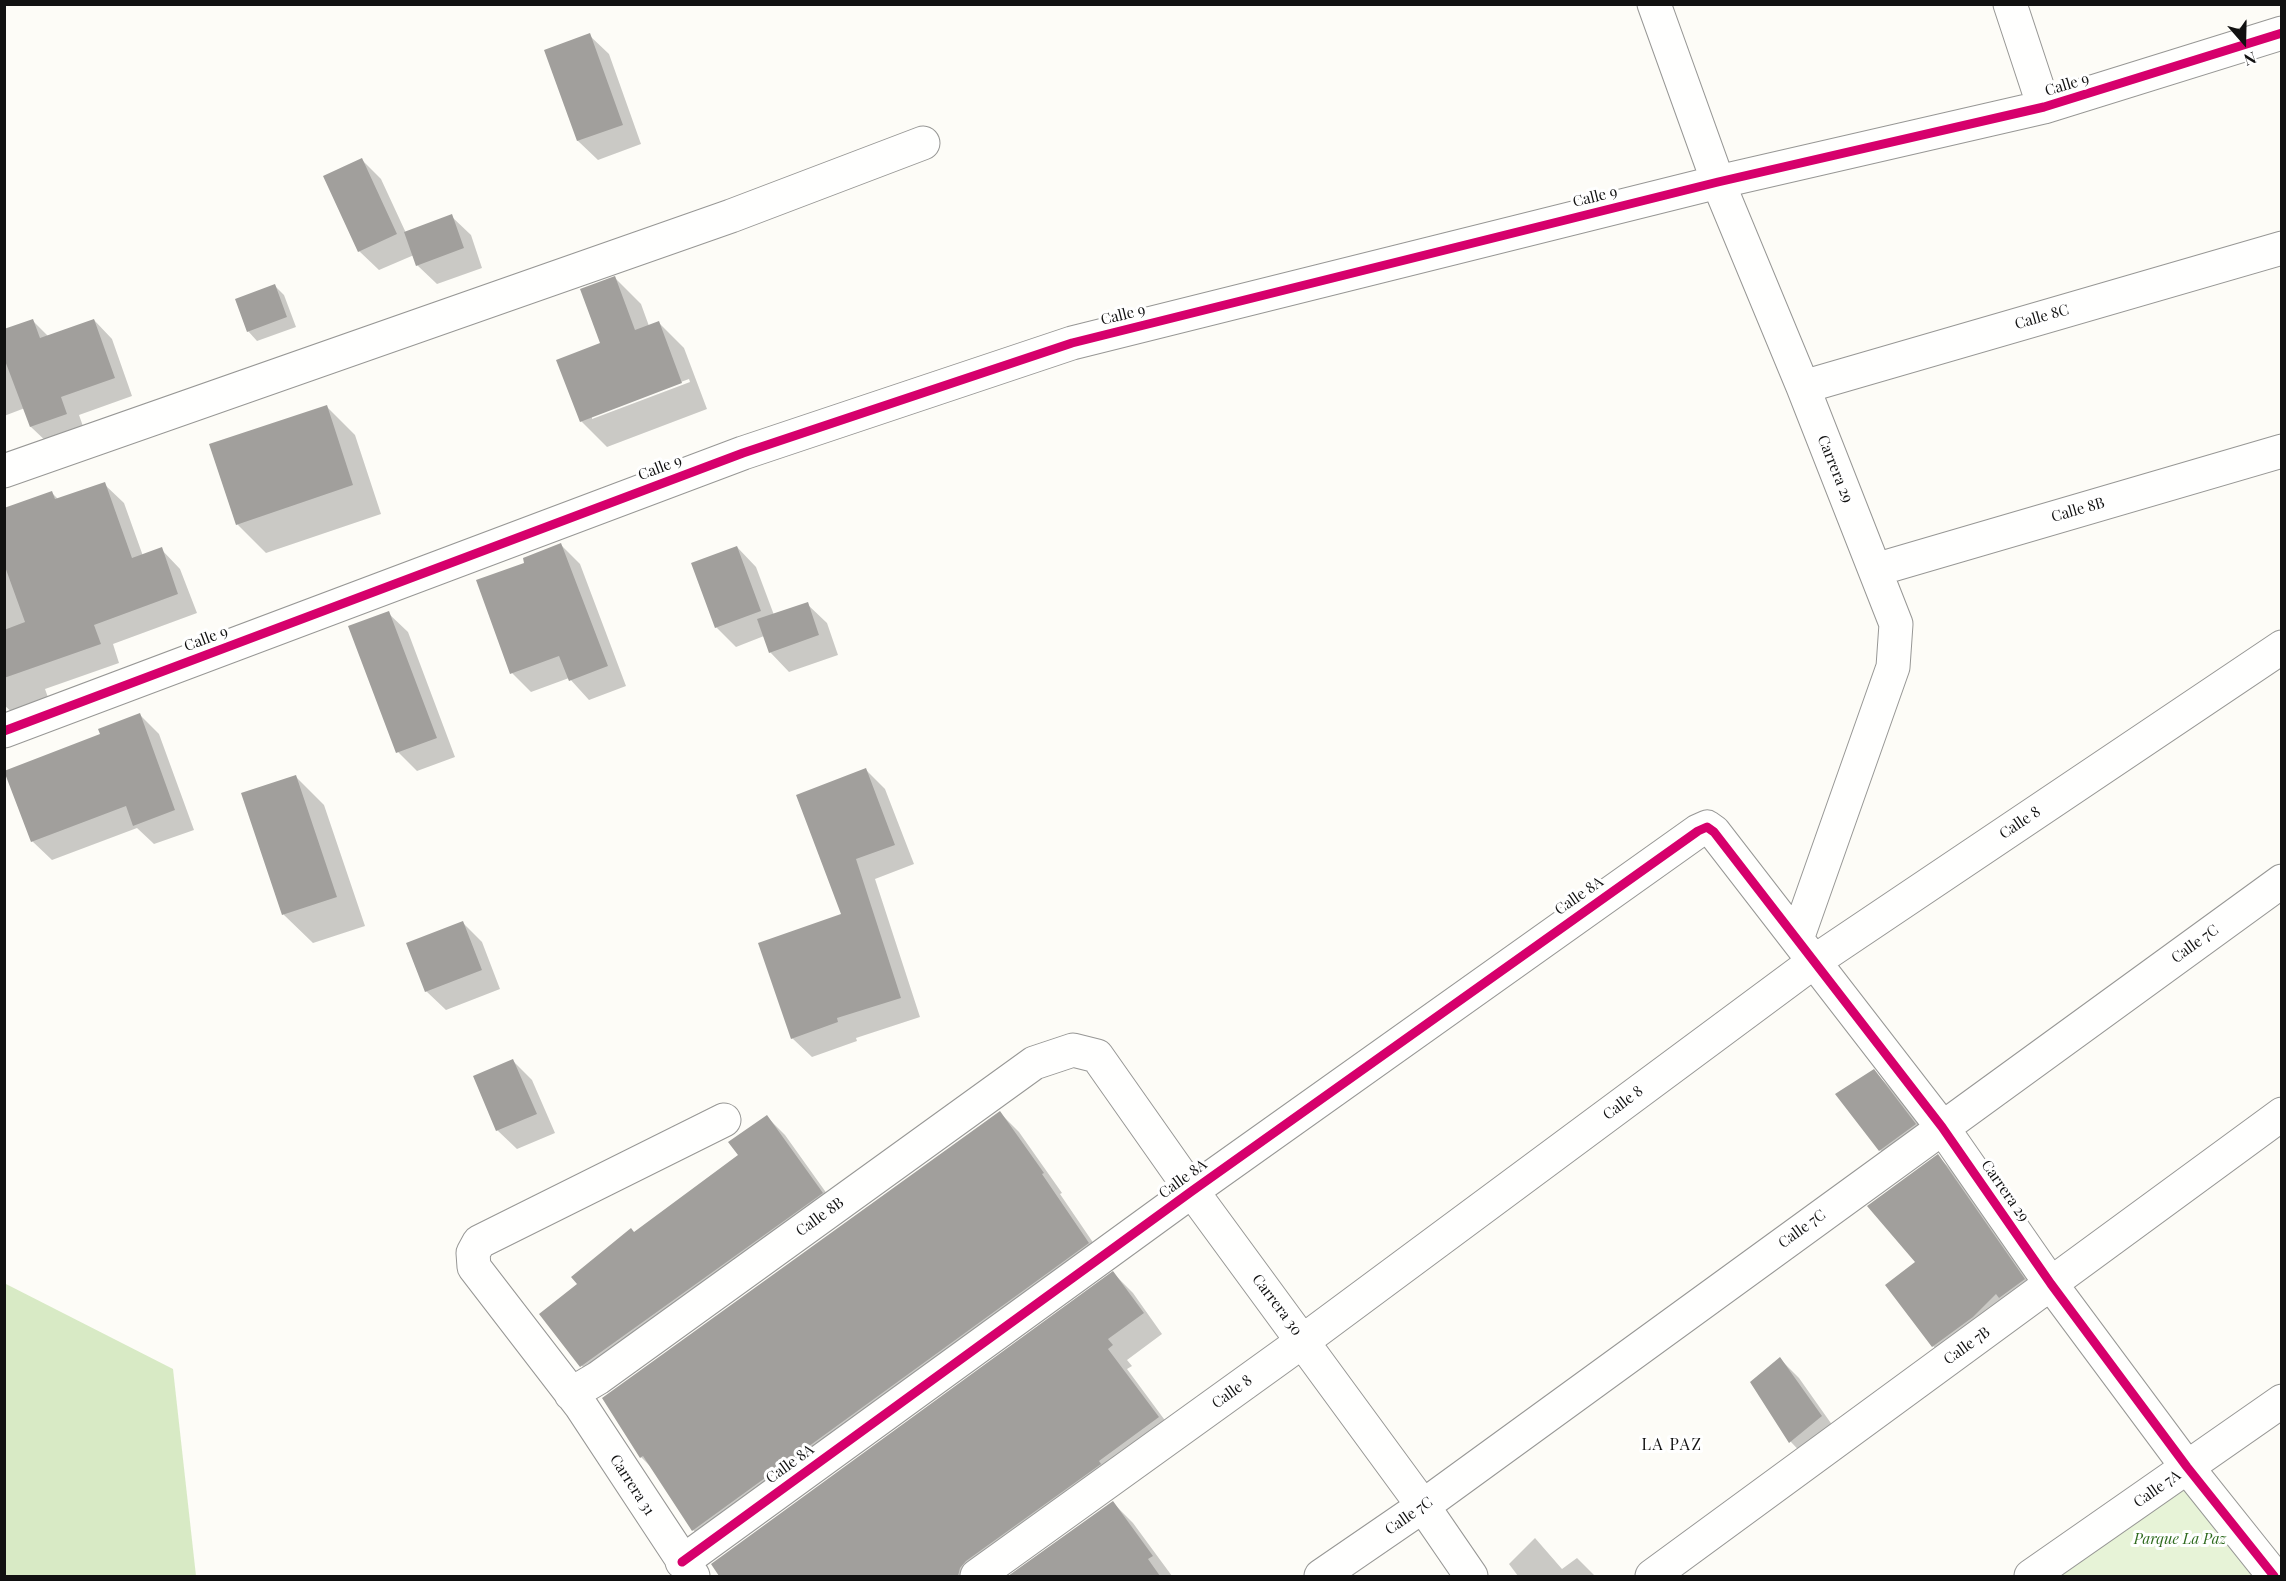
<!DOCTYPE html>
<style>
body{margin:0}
#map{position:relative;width:2286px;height:1581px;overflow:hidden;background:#fdfcf7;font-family:"Playfair Display",serif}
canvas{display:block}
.frame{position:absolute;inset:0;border:6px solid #111;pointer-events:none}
.north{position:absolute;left:2214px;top:12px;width:60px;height:60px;-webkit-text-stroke:4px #fff;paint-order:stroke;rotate:160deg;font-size:16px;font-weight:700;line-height:24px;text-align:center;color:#111}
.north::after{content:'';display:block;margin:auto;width:21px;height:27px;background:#111;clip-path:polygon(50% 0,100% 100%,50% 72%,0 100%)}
</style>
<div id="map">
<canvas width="2286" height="1581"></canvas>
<div class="frame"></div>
<div class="north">N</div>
</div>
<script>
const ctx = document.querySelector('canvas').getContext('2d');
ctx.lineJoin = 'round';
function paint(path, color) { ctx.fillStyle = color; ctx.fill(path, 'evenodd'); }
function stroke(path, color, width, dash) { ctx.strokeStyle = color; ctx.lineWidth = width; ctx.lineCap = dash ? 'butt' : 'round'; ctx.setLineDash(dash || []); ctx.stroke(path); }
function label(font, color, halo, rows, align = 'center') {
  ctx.font = font + ' "Playfair Display",serif'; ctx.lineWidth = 6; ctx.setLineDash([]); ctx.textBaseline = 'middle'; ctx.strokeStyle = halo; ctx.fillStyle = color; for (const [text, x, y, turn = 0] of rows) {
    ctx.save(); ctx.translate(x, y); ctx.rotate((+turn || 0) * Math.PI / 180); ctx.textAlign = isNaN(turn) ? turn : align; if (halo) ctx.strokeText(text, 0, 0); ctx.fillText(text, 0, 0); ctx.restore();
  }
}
const green = new Path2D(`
 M 2190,1486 L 2252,1576 L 2056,1576 Z`);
const forest = new Path2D(`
 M 4,1283 L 173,1369 L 196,1576 L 5,1576 Z`);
const shadow = new Path2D(`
 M 589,35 L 609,54 L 641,144 L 598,160 L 578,141 L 546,51 Z
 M 362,160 L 381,179 L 406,233 L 451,216 L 471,235 L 482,268 L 437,284 L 417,265 L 414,255 L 379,270 L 359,251 Z
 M 615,278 L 641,304 L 649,326 L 658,322 L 684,348 L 707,409 L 607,447 L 581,421 L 602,344 ZM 689,379 L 690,382 L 592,419 L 592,415 Z
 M 275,286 L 284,295 L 296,327 L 257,341 L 248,331 Z
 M 94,320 L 112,339 L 132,396 L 79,415 L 85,432 L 50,445 L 31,427 L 25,408 L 4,416 L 4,331 L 33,321 L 48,336 Z
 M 326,406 L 355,435 L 381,514 L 266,553 L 237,524 Z
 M 104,484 L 124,503 L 143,556 L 161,549 L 180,569 L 197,613 L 113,644 L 119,663 L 45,689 L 50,703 L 16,716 L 4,705 L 4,510 L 52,493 L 59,500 Z
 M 561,545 L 580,564 L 626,686 L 589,700 L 569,678 L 531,692 L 512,673 L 526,564 Z
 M 737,547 L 756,567 L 774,615 L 807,604 L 827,623 L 838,655 L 789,672 L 770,652 L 764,636 L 736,647 L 716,627 Z
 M 388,613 L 408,632 L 455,757 L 417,771 L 398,752 Z
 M 140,715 L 159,734 L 194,830 L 154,844 L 137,828 L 52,860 L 32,841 L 101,735 Z
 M 866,770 L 885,789 L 914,864 L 875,879 L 920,1017 L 856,1038 L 857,1041 L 812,1057 L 792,1038 L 843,915 Z
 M 295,776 L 324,805 L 365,926 L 313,943 L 284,915 L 243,794 Z
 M 463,923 L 482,942 L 500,989 L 446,1010 L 426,991 Z
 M 513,1061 L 532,1080 L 555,1133 L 517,1149 L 497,1130 Z
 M 1874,1071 L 1893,1091 L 1934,1144 L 1899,1170 L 1880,1150 Z
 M 1000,1113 L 1019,1132 L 1062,1193 L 1060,1194 L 1107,1263 L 713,1550 L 693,1530 L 653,1469 L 641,1457 Z
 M 767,1117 L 785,1135 L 840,1212 L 600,1384 L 582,1366 L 579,1284 L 740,1156 Z
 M 1938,1156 L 1957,1176 L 2043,1299 L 1953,1366 L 1933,1346 L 1887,1285 L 1917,1262 Z
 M 1113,1273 L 1133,1293 L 1162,1334 L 1127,1360 L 1132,1366 L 1127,1369 L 1178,1438 L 992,1576 L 720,1576 L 713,1564 Z
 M 1780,1359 L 1799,1378 L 1840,1436 L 1810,1462 L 1791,1442 L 1752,1382 Z
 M 1113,1503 L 1133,1523 L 1172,1576 L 1011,1576 Z
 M 1535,1538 L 1562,1569 L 1577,1558 L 1595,1576 L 1518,1576 L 1509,1564 Z`);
const building = new Path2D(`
 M 590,33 L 623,125 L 577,141 L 544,50 Z
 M 362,158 L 397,234 L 358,252 L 323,176 Z
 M 452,214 L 464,248 L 416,266 L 404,232 Z
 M 615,276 L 635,330 L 659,321 L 682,383 L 580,422 L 556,360 L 600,343 L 580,289 Z
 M 275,284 L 287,317 L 247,332 L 235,299 Z
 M 33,319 L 40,338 L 94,319 L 115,378 L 61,397 L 67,414 L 30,427 L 4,358 L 4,329 Z
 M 327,405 L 353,485 L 236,525 L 209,444 Z
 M 105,482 L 132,558 L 162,547 L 178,594 L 94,625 L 101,644 L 4,678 L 4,630 L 25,622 L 4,564 L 4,508 L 52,491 L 55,499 Z
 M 561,543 L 608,666 L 569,681 L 559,656 L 510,674 L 476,580 L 524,563 L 523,558 Z
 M 737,546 L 761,611 L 715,628 L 691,563 Z
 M 808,602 L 819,635 L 769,653 L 757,619 Z
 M 389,611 L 437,738 L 396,753 L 348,626 Z
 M 140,713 L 175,810 L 133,826 L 126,806 L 31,842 L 4,771 L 100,734 L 98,729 Z
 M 866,768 L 895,845 L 856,859 L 901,998 L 837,1018 L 838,1022 L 791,1039 L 758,943 L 841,914 L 796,795 Z
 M 296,775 L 337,897 L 282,915 L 241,793 Z
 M 463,921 L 482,970 L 425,992 L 406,943 Z
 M 513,1059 L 537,1114 L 496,1131 L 473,1076 Z
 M 1874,1069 L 1916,1124 L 1879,1151 L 1835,1094 Z
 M 1000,1111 L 1044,1173 L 1042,1174 L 1089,1243 L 692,1531 L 643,1456 L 640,1458 L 602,1398 Z
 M 767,1115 L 823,1193 L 580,1367 L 539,1314 L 577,1284 L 571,1277 L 631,1228 L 634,1232 L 738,1155 L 728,1142 Z
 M 1938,1154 L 2025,1279 L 1999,1298 L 1996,1294 L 1973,1317 L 1932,1347 L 1885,1285 L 1915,1262 L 1867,1206 Z
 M 1113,1271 L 1144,1313 L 1108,1339 L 1113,1345 L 1108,1349 L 1159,1417 L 1099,1461 L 1101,1464 L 966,1561 L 960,1568 L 958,1576 L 719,1576 L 711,1564 Z
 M 1780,1357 L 1822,1416 L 1789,1443 L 1750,1382 Z
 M 1113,1501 L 1153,1556 L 1148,1559 L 1160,1576 L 1008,1576 Z`);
const minor = new Path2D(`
 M 1654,4 L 1718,182 L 1803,387 L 1896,624 L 1893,667 L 1797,939
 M 2010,4 L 2044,107
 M 1803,387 L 2282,248
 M 4,471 L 731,216 L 923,143
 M 1875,570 L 2282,451
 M 4,731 L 743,453 L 1072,343 L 1718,182 L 2044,107 L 2282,33
 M 571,1394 L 598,1378 L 1034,1063 L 1073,1050 L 1097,1056 L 1192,1191 L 1423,1506 L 1471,1576
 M 682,1562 L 1192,1191 L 1698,831 L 1707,827 L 1714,832 L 1942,1127 L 2051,1284 L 2187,1467 L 2274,1576
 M 693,1576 L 581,1406 L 474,1267 L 473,1253 L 479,1242 L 724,1120
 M 977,1576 L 1303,1341 L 1815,961 L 2282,647
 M 1321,1576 L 1423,1506 L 2282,881
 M 1652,1576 L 2282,1114
 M 2031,1576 L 2282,1401`);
const cycleway = new Path2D(`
 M 4,731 L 743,453 L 1072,343 L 1718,182 L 2044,107 L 2282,33
 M 682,1562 L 1192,1191 L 1698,831 L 1707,827 L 1714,832 L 1942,1127 L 2051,1284 L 2187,1467 L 2274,1576`);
const streetNames = [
 ["Calle 9",2067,85,-17],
 ["Calle 9",1595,197,-14],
 ["Calle 9",1123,315,-14],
 ["Calle 8C",2042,317,-16],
 ["Calle 9",660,468,-21],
 ["Carrera 29",1835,469,68],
 ["Calle 8B",2078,510,-16],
 ["Calle 9",206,639,-21],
 ["Calle 8",2020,823,-34],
 ["Calle 8A",1579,896,-35],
 ["Calle 7C",2195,944,-36],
 ["Calle 8",1623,1103,-37],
 ["Calle 8A",1183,1179,-36],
 ["Carrera 29",2005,1191,55],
 ["Calle 8B",820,1217,-36],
 ["Calle 7C",1802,1229,-36],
 ["Carrera 30",1277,1305,53],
 ["Calle 7B",1967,1346,-36],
 ["Calle 8",1232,1392,-36],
 ["Calle 8A",790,1464,-36],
 ["Carrera 31",632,1485,57],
 ["Calle 7A",2157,1489,-35],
 ["Calle 7C",1409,1516,-35]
];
const parkNames = [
 ["Parque La Paz",2180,1539]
];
const neighbourhoodNames = [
 ["LA PAZ",1672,1445]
];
paint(green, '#e7f3d7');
paint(forest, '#d8eac5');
paint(shadow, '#0003');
paint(building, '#a19f9c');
stroke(minor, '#979795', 35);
stroke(minor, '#fffffe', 33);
stroke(cycleway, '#d6006c', 9);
label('15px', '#111', '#fff', streetNames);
label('italic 15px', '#2f6b1f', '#fff', parkNames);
ctx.letterSpacing = '1.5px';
label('16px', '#111', '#fff', neighbourhoodNames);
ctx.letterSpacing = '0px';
</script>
